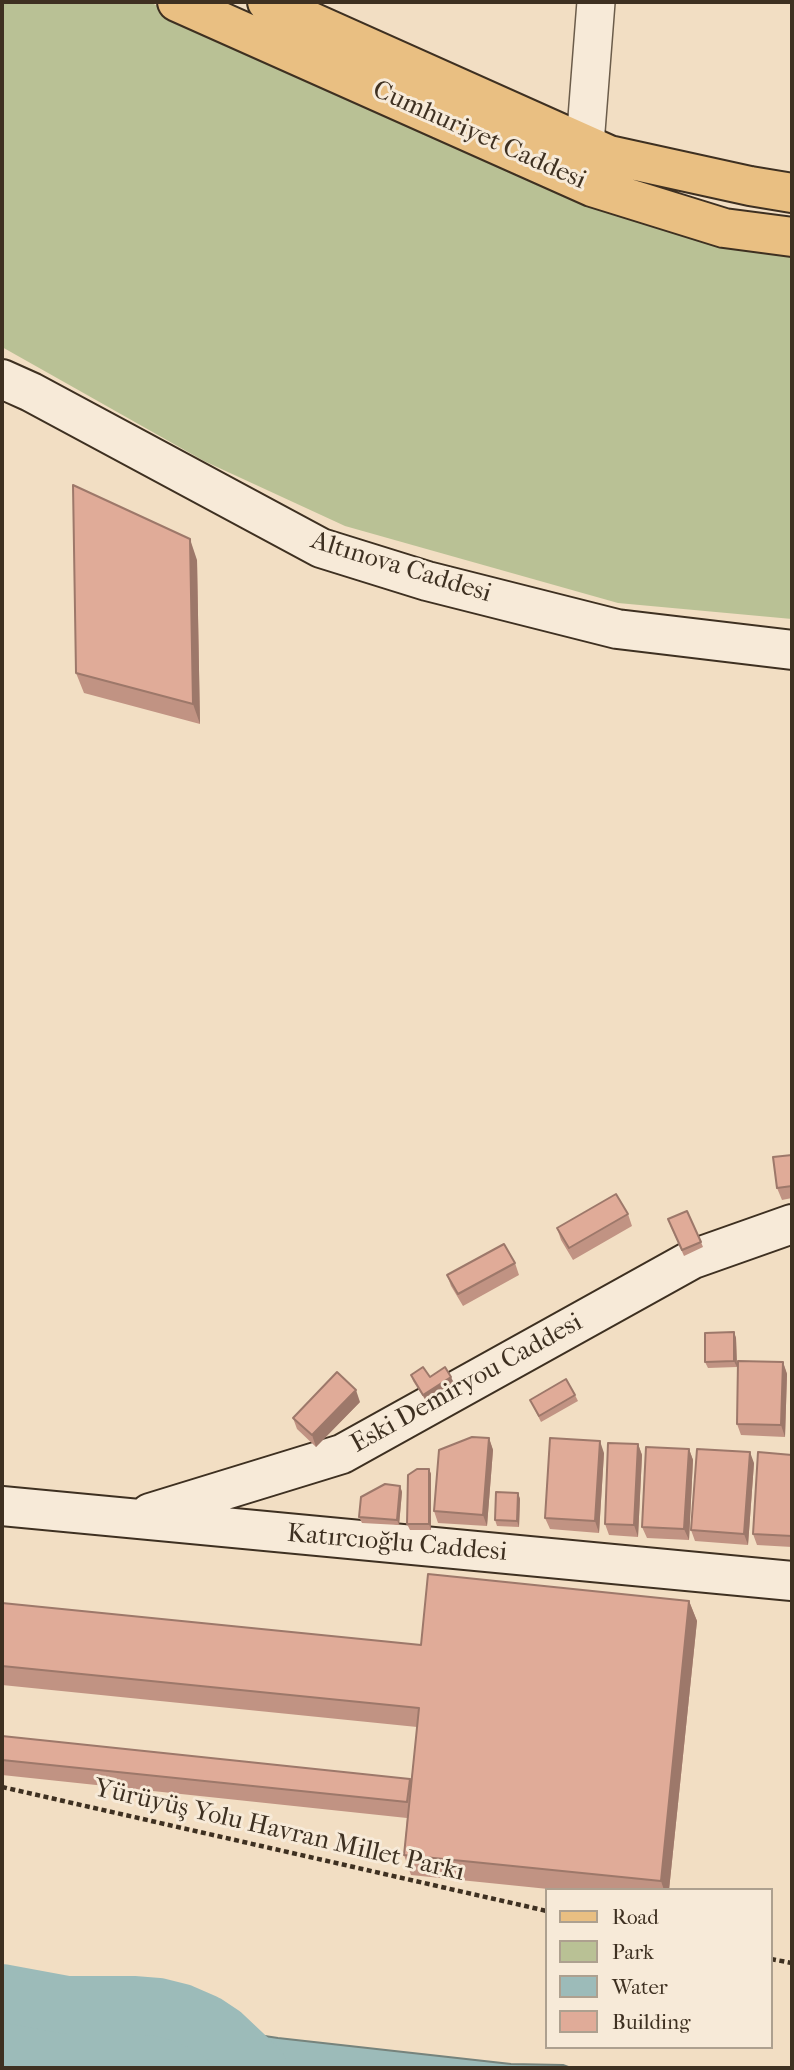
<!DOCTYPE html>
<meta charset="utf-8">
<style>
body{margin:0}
#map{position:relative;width:794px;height:2070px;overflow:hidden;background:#f2dec3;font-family:"IM FELL French Canon",serif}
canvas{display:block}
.frame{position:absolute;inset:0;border:4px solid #3e3021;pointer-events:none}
.legend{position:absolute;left:545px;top:1888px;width:228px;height:161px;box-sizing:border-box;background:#f7ead8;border:2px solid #ada08f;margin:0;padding:9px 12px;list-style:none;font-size:21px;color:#3e3021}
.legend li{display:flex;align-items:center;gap:14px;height:35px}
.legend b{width:35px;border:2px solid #ada08f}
</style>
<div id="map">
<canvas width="794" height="2070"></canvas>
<div class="frame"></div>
<ul class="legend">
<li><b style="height:9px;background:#e9bf82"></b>Road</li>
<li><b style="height:19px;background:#b9c195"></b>Park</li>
<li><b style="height:19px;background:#9cbbb9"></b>Water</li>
<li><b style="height:19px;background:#e0ab98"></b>Building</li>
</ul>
</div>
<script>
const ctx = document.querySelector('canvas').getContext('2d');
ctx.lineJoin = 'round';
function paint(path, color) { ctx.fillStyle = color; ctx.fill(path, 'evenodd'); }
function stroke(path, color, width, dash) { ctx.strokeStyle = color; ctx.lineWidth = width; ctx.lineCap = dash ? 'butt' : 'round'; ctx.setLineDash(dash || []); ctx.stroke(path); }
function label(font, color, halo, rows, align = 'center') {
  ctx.font = font + ' "IM FELL French Canon",serif'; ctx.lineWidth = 6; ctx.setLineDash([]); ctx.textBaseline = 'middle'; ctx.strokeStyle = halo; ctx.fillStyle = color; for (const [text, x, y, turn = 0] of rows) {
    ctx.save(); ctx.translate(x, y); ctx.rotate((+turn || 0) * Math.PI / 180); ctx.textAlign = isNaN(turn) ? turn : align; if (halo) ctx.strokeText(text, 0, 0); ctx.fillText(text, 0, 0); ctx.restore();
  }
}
const green = new Path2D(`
 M 2,2 L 149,2 L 610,209 L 792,248 L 792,619 L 618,603 L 345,526 L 204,461 L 2,347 Z`);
const water = new Path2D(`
 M 2,1989 L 72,2007 L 278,2038 L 511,2064 L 563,2065 L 571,2068 L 2,2068 Z`);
const river = new Path2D(`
 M 2,1993 L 67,2005 L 133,2005 L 158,2007 L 182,2013 L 205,2023 L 223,2035 L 258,2068`);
const path = new Path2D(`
 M 2,1787 L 547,1911
 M 771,1959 L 792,1963`);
const street = new Path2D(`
 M 585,144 L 596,2`);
const secondary = new Path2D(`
 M 2,379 L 31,392 L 321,548 L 427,581 L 617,629 L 792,650
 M 2,1506 L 792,1581
 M 150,1513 L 342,1454 L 693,1259 L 792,1224`);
const primary = new Path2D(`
 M 177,2 L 592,187 L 724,228 L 792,237
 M 267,2 L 609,155 L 750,186 L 792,193`);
const wall = new Path2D(`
 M 197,560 L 200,724 L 84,693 L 76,673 Z
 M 792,1155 L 792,1198 L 782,1200 L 777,1188 Z
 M 628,1214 L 632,1226 L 573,1260 L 561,1240 L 557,1228 Z
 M 670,1225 L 701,1242 L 703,1247 L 684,1256 Z
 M 515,1263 L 519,1275 L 463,1306 L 451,1286 L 447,1275 Z
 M 734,1332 L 736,1338 L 737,1367 L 708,1368 L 705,1362 Z
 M 783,1362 L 787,1374 L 785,1437 L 741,1435 L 737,1424 Z
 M 411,1375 L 430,1377 L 454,1383 L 426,1401 L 413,1381 Z
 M 575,1395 L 578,1401 L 541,1422 L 530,1400 Z
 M 360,1402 L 316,1447 L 297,1429 L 293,1418 Z
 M 489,1438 L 493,1450 L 487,1526 L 438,1523 L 434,1511 Z
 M 638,1444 L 642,1455 L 638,1537 L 609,1535 L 605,1524 Z
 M 689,1449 L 693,1460 L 689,1540 L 647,1538 L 642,1527 Z
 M 604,1453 L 599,1533 L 550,1529 L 545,1518 Z
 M 792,1455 L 792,1547 L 757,1545 L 753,1534 Z
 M 754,1463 L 748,1545 L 695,1541 L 691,1530 Z
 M 429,1469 L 431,1474 L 431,1530 L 410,1530 L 407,1524 Z
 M 400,1486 L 402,1492 L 399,1525 L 362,1523 L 359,1517 Z
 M 518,1493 L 520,1499 L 519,1527 L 497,1526 L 495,1520 Z
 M 689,1601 L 697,1621 L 669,1890 L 558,1890 L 411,1875 L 404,1855 L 407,1818 L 2,1775 L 2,1736 L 410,1779 L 411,1782 L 417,1727 L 2,1685 L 2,1603 L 421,1645 Z`);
const shadedWall = new Path2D(`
 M 190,539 L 197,560 L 200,724 L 193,704 Z
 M 734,1332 L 736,1338 L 737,1367 L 734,1361 Z
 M 783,1362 L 787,1374 L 785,1437 L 781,1425 Z
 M 451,1377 L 454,1383 L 426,1401 L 423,1395 Z
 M 356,1390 L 360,1402 L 316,1447 L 312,1435 Z
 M 489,1438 L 493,1450 L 487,1526 L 483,1515 Z
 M 600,1441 L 604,1453 L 599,1533 L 595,1521 Z
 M 638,1444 L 642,1455 L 638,1537 L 634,1525 Z
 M 689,1449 L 693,1460 L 689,1540 L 684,1529 Z
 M 750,1452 L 754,1463 L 748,1545 L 744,1534 Z
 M 429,1469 L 431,1474 L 431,1530 L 429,1524 Z
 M 400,1486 L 402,1492 L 399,1525 L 397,1520 Z
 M 518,1493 L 520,1499 L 519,1527 L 517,1521 Z
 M 689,1601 L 697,1621 L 669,1890 L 664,1890 L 661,1881 Z`);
const building = new Path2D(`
 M 73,485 L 190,539 L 193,704 L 76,673 Z
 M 792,1155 L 792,1186 L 777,1188 L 773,1157 Z
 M 616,1194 L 628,1214 L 569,1248 L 557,1228 Z
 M 687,1211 L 701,1242 L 682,1250 L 668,1219 Z
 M 504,1244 L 515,1263 L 458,1294 L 447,1275 Z
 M 734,1332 L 734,1361 L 705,1362 L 705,1333 Z
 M 738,1361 L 783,1362 L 781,1425 L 737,1424 Z
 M 423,1367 L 430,1377 L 445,1367 L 451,1377 L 423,1395 L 411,1375 Z
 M 337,1372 L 356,1390 L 312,1435 L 293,1418 Z
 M 566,1379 L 575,1395 L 539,1416 L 530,1400 Z
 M 472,1437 L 489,1438 L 483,1515 L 434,1511 L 439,1450 Z
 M 550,1438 L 600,1441 L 595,1521 L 545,1518 Z
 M 608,1443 L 638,1444 L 634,1525 L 605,1524 Z
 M 646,1447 L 689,1449 L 684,1529 L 642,1527 Z
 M 697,1449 L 750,1452 L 744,1534 L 691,1530 Z
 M 758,1452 L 792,1455 L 792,1536 L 753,1534 Z
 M 417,1469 L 429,1469 L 429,1524 L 407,1524 L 408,1475 Z
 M 385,1484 L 400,1486 L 397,1520 L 359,1517 L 361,1497 Z
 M 496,1492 L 518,1493 L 517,1521 L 495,1520 Z
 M 428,1574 L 689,1601 L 661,1881 L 404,1855 L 419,1708 L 2,1666 L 2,1603 L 421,1645 Z
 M 2,1736 L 410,1779 L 407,1802 L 2,1760 Z`);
const streetNames = [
 ["Cumhuriyet Caddesi",479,136,24],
 ["Altınova Caddesi",401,568,17],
 ["Eski Demiryou Caddesi",467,1384,-29],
 ["Katırcıoğlu Caddesi",397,1544,5],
 ["Yürüyüş Yolu Havran Millet Parkı",279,1831,13]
];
paint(green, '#b9c195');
paint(water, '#9cbbb9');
stroke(water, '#76837c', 2);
stroke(river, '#9cbbb9', 58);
stroke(street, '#6b5c4a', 40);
stroke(secondary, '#3e3021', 42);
stroke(primary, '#3e3021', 42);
stroke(path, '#3e3021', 4.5, [5, 3.5]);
stroke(street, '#f7ead8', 37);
stroke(secondary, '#f7ead8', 38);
stroke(primary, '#e9bf82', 38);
paint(wall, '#c19383');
paint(shadedWall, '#9d786a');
paint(building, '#e0ab98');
stroke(building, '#9d786a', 2);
label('26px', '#3e3021', '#f7ead8', streetNames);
</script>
